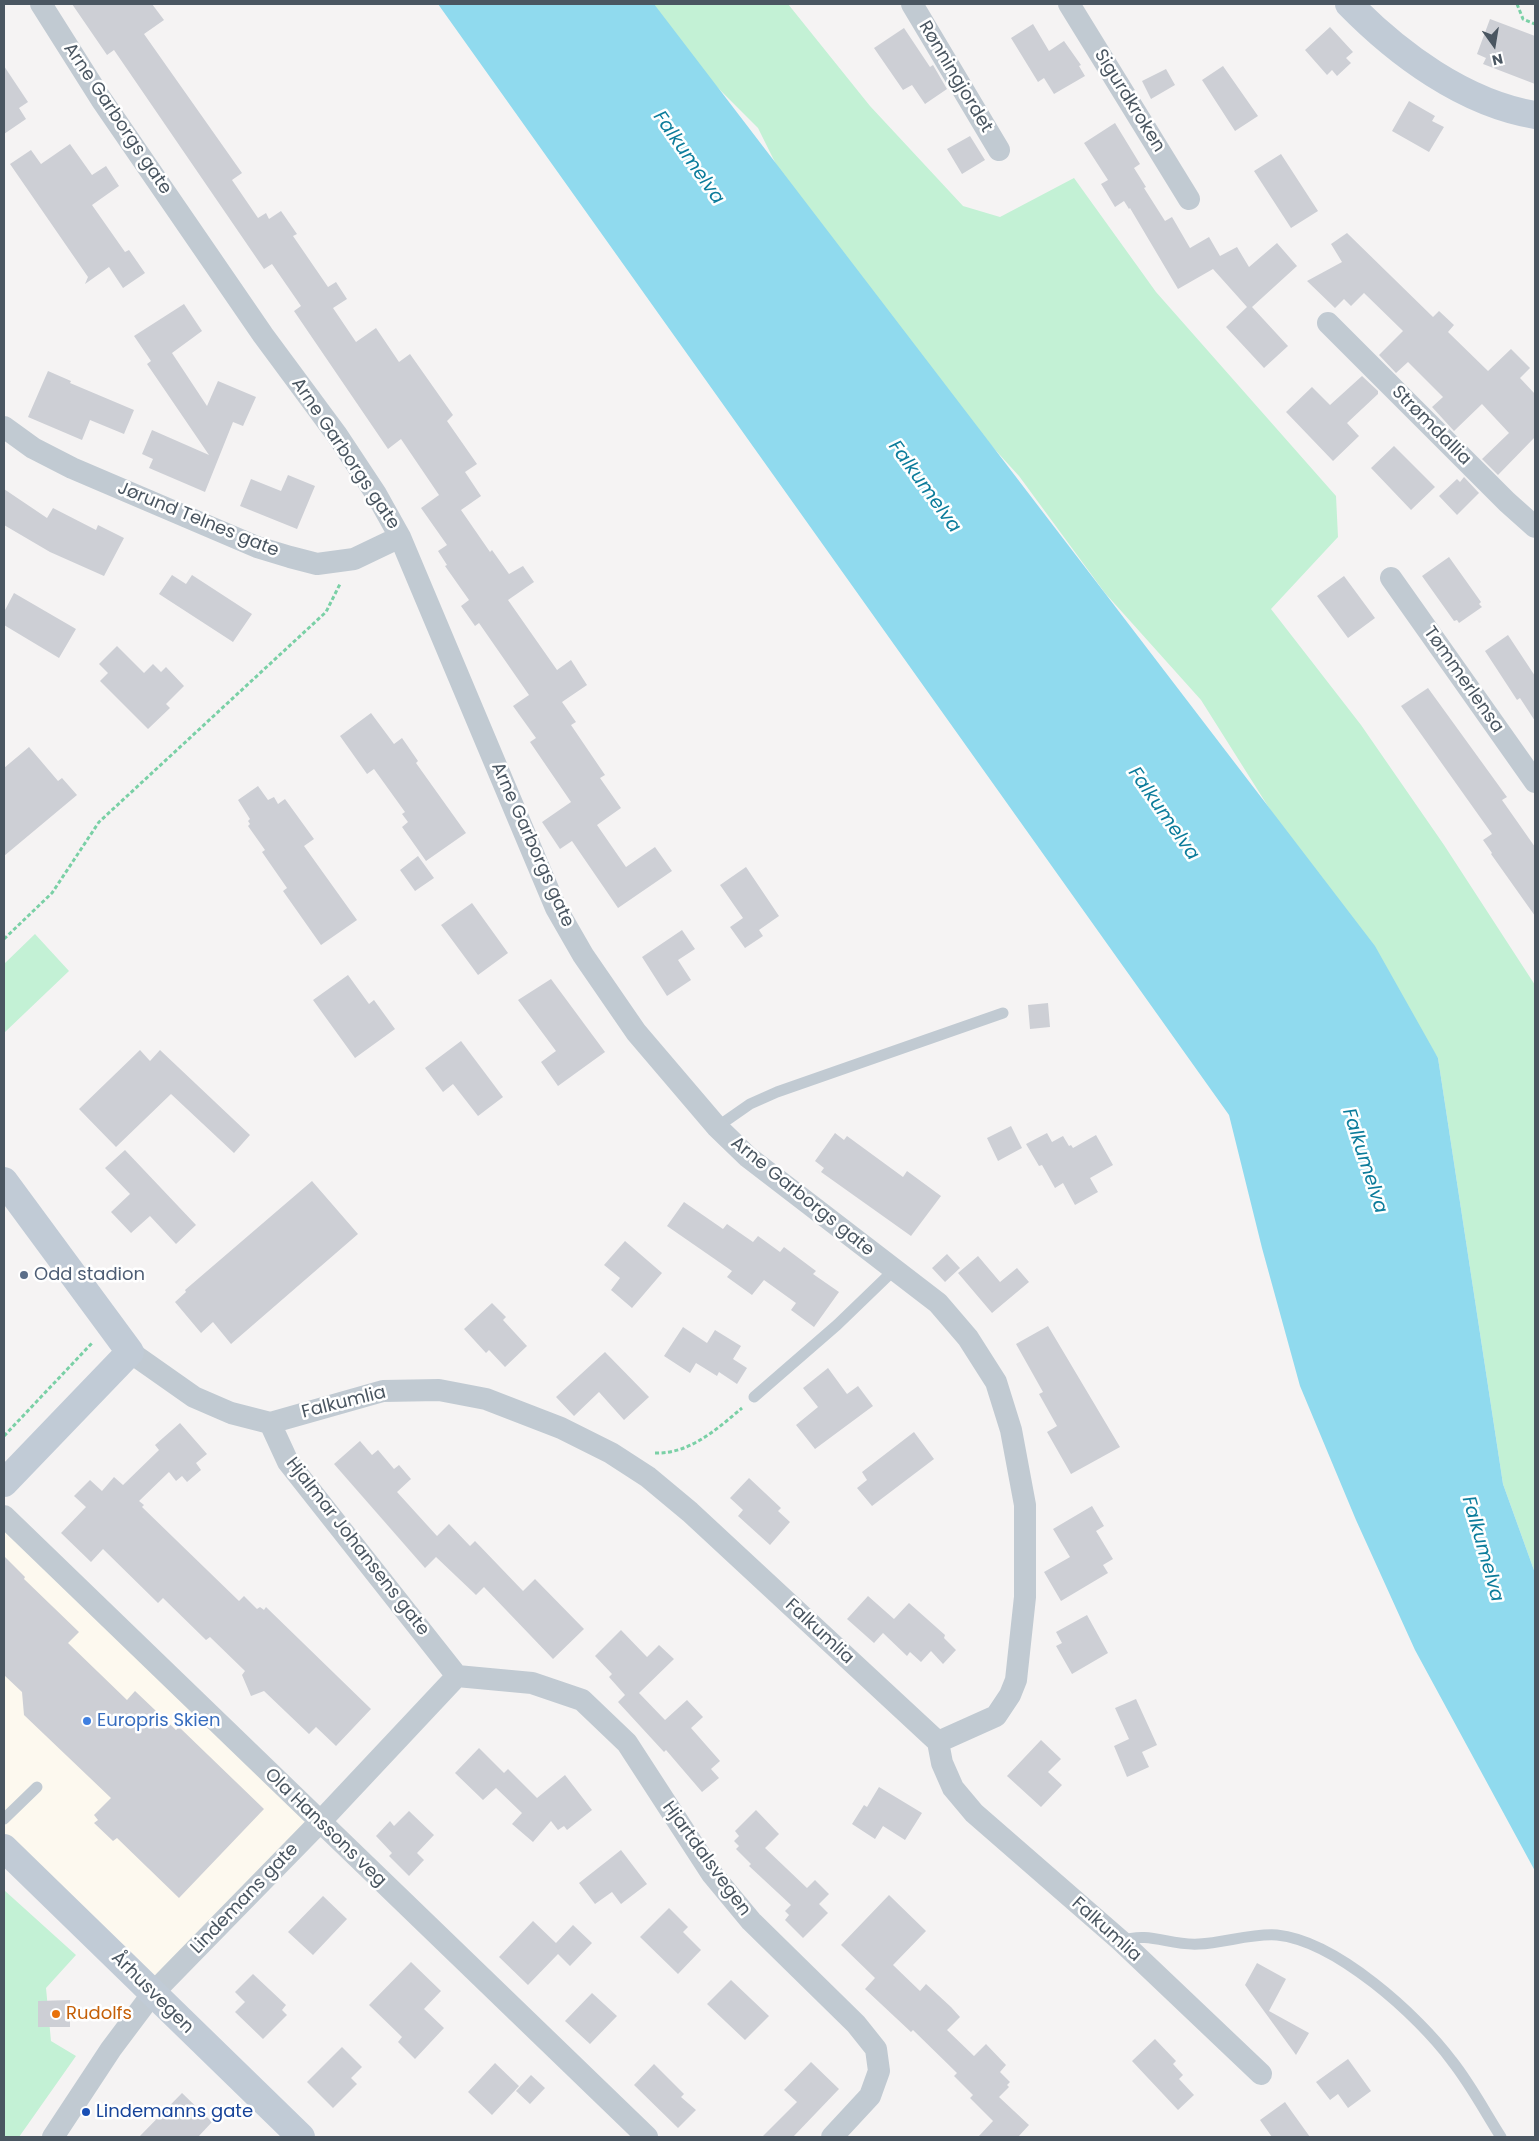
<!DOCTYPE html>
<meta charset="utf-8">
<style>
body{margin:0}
#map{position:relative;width:1539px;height:2141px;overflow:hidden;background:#f5f3f3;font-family:Poppins,sans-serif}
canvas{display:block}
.frame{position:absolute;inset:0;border:5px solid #4a5661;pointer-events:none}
.north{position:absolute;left:1469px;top:20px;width:50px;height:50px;-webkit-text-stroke:4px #fff;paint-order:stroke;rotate:167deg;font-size:14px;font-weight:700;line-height:20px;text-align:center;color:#4a5661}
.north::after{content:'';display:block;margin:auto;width:18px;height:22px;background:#4a5661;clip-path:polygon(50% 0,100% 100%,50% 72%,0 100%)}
</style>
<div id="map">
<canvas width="1539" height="2141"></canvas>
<div class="frame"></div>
<div class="north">N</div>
</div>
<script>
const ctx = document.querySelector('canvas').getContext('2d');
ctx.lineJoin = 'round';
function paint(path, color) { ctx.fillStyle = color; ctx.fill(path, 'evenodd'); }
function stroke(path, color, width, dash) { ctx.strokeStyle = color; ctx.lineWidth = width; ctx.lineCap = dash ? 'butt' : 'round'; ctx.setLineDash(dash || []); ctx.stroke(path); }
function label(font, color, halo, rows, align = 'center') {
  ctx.font = font + ' Poppins,sans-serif'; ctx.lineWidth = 5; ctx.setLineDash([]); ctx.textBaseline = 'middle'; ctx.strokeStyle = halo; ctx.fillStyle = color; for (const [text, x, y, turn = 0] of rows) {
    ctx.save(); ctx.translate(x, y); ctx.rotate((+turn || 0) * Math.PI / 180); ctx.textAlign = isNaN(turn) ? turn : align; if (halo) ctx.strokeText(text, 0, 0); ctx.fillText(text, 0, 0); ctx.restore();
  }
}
const commercial = new Path2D(`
 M 4,1516 L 319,1823 L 153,1993 L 4,1854 Z`);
const green = new Path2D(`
 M 640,4 L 788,4 L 870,106 L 963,206 L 1000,217 L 1074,178 L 1156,292 L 1336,496 L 1338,537 L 1271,609 L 1361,725 L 1444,845 L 1535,985 L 1535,1573 L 1503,1484 L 1438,1058 L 1276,819 L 1201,700 L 1105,593 L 1019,476 L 825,263 L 758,128 L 656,26 Z
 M 35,934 L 69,971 L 4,1033 L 4,964 Z
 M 4,1890 L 76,1955 L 46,1988 L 51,2041 L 76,2056 L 19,2137 L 4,2137 Z`);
const water = new Path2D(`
 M 438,4 L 654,4 L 1375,946 L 1438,1058 L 1503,1484 L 1535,1573 L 1535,1871 L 1415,1650 L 1356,1520 L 1300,1386 L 1262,1248 L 1229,1115 Z`);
const building = new Path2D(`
 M 72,4 L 152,4 L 164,20 L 144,34 L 242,173 L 232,180 L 258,218 L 266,213 L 269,219 L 281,211 L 297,234 L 293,236 L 328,287 L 336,282 L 347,299 L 333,308 L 356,342 L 376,328 L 399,362 L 410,354 L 453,415 L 447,421 L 477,464 L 465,472 L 481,496 L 461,510 L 490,552 L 492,550 L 509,574 L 523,566 L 534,582 L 508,600 L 557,670 L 571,660 L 587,685 L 562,702 L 576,722 L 571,725 L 605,775 L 600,778 L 621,808 L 597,825 L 626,867 L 655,847 L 672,871 L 618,908 L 572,841 L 560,849 L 542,822 L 571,802 L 530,742 L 536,738 L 513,706 L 529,695 L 479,623 L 475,626 L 461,606 L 469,600 L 445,566 L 447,565 L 438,551 L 447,545 L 421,508 L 439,495 L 401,439 L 388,449 L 294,311 L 301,306 L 272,264 L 264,269 L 114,50 L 107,55 Z
 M 1490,19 L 1535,36 L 1535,84 L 1483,64 L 1486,58 L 1477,54 Z
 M 1033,24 L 1049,51 L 1064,41 L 1081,65 L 1079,66 L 1085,76 L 1054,94 L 1044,78 L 1038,82 L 1011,38 Z
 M 1330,27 L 1353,52 L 1346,58 L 1351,63 L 1337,76 L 1332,70 L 1327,75 L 1305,50 Z
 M 904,28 L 930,67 L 933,65 L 947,89 L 925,104 L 912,85 L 903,90 L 874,48 Z
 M 4,66 L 28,102 L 19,108 L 26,119 L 4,134 Z
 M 1223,66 L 1258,116 L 1235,131 L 1202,80 Z
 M 1166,69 L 1175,85 L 1151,99 L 1142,81 Z
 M 1409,101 L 1435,116 L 1432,121 L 1444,127 L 1429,152 L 1392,131 Z
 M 1115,123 L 1140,164 L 1134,168 L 1146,187 L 1144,188 L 1165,221 L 1172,217 L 1190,248 L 1209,237 L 1220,256 L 1237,247 L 1249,267 L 1277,243 L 1297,266 L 1252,307 L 1288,346 L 1264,368 L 1226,327 L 1247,307 L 1213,269 L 1178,289 L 1130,208 L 1129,209 L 1124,201 L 1115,207 L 1101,184 L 1108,180 L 1084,143 Z
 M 970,136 L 985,160 L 962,174 L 947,149 Z
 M 70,144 L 92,175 L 106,166 L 119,186 L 92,205 L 125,252 L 129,250 L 145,273 L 123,288 L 109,267 L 85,284 L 88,277 L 10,164 L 31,150 L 41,164 Z
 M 1281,154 L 1318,211 L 1291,228 L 1254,171 Z
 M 1347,233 L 1433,317 L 1439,311 L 1454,325 L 1448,332 L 1488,371 L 1511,349 L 1530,368 L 1520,378 L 1535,394 L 1535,437 L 1498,475 L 1482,459 L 1509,433 L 1482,404 L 1454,431 L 1432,407 L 1443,397 L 1408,362 L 1396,373 L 1379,355 L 1403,331 L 1364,293 L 1351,306 L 1344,299 L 1335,308 L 1307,281 L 1342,262 L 1331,244 Z
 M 184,304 L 202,331 L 172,353 L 207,406 L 218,381 L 256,397 L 243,426 L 233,422 L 205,492 L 149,468 L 153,459 L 142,454 L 152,430 L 209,455 L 147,364 L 151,361 L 134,336 Z
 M 48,371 L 71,381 L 70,383 L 134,410 L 124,434 L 90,420 L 82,440 L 28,417 Z
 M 1362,376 L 1378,391 L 1378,394 L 1347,423 L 1359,436 L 1333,461 L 1286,412 L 1312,387 L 1330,405 Z
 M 1394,446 L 1435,487 L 1411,510 L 1371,468 Z
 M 288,475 L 315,486 L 297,529 L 240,506 L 251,479 L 281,491 Z
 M 1464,477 L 1479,493 L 1457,515 L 1439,496 L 1457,479 L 1460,482 Z
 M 4,489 L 47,518 L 53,508 L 96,530 L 98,525 L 124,538 L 104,576 L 50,552 L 4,525 Z
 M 1449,557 L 1481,602 L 1479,604 L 1482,607 L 1459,623 L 1457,620 L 1454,621 L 1422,576 Z
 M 172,575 L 186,584 L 192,575 L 252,614 L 233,642 L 159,594 Z
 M 1344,576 L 1375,618 L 1348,638 L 1317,596 Z
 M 14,593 L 76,629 L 59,658 L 4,625 L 4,612 Z
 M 1508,635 L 1535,676 L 1535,721 L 1520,698 L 1517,700 L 1485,651 Z
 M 117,646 L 144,673 L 153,664 L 161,672 L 166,667 L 184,686 L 166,704 L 170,708 L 148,729 L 100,681 L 108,673 L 99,664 Z
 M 1428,688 L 1507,797 L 1502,800 L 1535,847 L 1535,916 L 1491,854 L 1492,853 L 1483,840 L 1492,834 L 1401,706 Z
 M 371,713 L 394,744 L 402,738 L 418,761 L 416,763 L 466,833 L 426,861 L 402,827 L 408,822 L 402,814 L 405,812 L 374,769 L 367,774 L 340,736 Z
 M 29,747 L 58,781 L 62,778 L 77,795 L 4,856 L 4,768 Z
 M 258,786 L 268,800 L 274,797 L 278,804 L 285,799 L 314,839 L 304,846 L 357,920 L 321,945 L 283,891 L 287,888 L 262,852 L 265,850 L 248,826 L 250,824 L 248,821 L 250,819 L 238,800 Z
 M 418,856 L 434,878 L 415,891 L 400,870 Z
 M 746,867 L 779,916 L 759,930 L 763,936 L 745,948 L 730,927 L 743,918 L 720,885 Z
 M 472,903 L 508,953 L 478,975 L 441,925 Z
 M 682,930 L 695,949 L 678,960 L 691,980 L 667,996 L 642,957 Z
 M 348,975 L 369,1004 L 374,1000 L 395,1029 L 355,1058 L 313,1000 Z
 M 551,979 L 605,1052 L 558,1086 L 541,1062 L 556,1051 L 518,1000 Z
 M 1048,1003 L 1050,1027 L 1030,1029 L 1028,1005 Z
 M 461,1041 L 503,1097 L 478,1116 L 453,1084 L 443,1092 L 425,1068 Z
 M 140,1050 L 150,1061 L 160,1050 L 250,1135 L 234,1153 L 171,1094 L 116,1147 L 79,1109 Z
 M 1011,1126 L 1022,1148 L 998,1161 L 987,1138 Z
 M 835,1133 L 844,1140 L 847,1136 L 903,1177 L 907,1171 L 941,1196 L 911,1236 L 821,1172 L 824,1168 L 815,1161 Z
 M 1047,1133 L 1052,1142 L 1063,1136 L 1069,1146 L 1071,1145 L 1073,1148 L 1096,1135 L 1113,1165 L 1090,1178 L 1098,1192 L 1075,1205 L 1063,1183 L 1055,1188 L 1042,1165 L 1039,1166 L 1026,1144 Z
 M 125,1150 L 196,1225 L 176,1244 L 150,1216 L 131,1233 L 111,1212 L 130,1194 L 105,1168 Z
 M 312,1181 L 358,1234 L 231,1344 L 213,1322 L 201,1333 L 175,1302 L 186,1292 L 185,1290 Z
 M 684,1202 L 723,1229 L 727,1224 L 753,1242 L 758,1236 L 780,1252 L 784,1247 L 816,1271 L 813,1274 L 839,1292 L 814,1327 L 791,1310 L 796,1303 L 764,1280 L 752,1295 L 727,1277 L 732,1271 L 667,1226 Z
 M 625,1241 L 662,1273 L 632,1308 L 611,1290 L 620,1278 L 604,1265 Z
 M 947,1254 L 960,1268 L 945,1282 L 932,1268 Z
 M 978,1256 L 1000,1282 L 1017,1268 L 1029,1282 L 992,1313 L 958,1273 Z
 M 492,1303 L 506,1317 L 503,1320 L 527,1346 L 505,1367 L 489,1350 L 486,1353 L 464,1329 Z
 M 1048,1326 L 1120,1447 L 1071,1474 L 1047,1432 L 1057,1426 L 1039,1394 L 1043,1392 L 1016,1344 Z
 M 683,1327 L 707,1343 L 715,1330 L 741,1346 L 733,1359 L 747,1368 L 737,1384 L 719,1372 L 717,1376 L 696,1363 L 690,1373 L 664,1356 Z
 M 605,1352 L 649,1397 L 624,1420 L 599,1392 L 574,1416 L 556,1397 Z
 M 828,1368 L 847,1394 L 858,1386 L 873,1406 L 815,1449 L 796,1425 L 818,1407 L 803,1388 Z
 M 180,1423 L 207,1454 L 196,1463 L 201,1470 L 187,1482 L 182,1476 L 176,1481 L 169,1472 L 139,1501 L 144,1505 L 142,1507 L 239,1601 L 244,1596 L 257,1609 L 260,1607 L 264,1610 L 266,1607 L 371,1709 L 336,1746 L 316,1727 L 309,1734 L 264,1691 L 251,1696 L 242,1675 L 245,1671 L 210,1637 L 206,1640 L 163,1598 L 158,1603 L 103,1549 L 91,1562 L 61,1533 L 86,1507 L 74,1496 L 90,1480 L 102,1491 L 114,1477 L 123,1485 L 159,1450 L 155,1445 Z
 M 914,1432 L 934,1459 L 872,1506 L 857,1488 L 867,1480 L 862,1472 Z
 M 360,1441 L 372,1455 L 378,1450 L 394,1469 L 399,1465 L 411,1479 L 397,1492 L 437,1536 L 449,1524 L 470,1546 L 475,1541 L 523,1591 L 535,1579 L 584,1629 L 553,1659 L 484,1587 L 476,1595 L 436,1557 L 425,1568 L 334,1464 Z
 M 749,1478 L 781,1508 L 778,1511 L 790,1522 L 770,1545 L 738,1516 L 743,1510 L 730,1498 Z
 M 1092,1506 L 1104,1526 L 1096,1531 L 1113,1559 L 1103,1565 L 1108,1573 L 1061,1601 L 1044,1572 L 1070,1557 L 1053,1529 Z
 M 4,1556 L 25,1577 L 24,1579 L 79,1632 L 68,1643 L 127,1700 L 135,1691 L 176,1730 L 179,1727 L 264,1809 L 179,1898 L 117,1838 L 113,1841 L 94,1823 L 98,1820 L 94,1815 L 111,1798 L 24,1715 L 22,1692 L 4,1675 Z
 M 868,1596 L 894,1619 L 909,1603 L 945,1635 L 944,1638 L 956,1650 L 943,1664 L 931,1651 L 921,1662 L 910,1652 L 907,1656 L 883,1633 L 874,1643 L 847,1619 Z
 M 1087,1615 L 1108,1653 L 1072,1674 L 1056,1646 L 1062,1643 L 1056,1632 Z
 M 621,1630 L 647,1657 L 659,1645 L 674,1659 L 639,1693 L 665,1720 L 687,1700 L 703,1717 L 691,1728 L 720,1761 L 711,1769 L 719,1778 L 702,1792 L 666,1750 L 664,1752 L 618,1702 L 625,1695 L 609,1677 L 612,1674 L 595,1656 Z
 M 1136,1699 L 1157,1745 L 1142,1752 L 1149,1767 L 1127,1777 L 1114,1746 L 1129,1739 L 1115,1708 Z
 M 1041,1740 L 1061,1759 L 1048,1772 L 1062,1785 L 1041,1807 L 1007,1776 Z
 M 479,1748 L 504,1773 L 508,1769 L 537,1798 L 565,1775 L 592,1810 L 567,1830 L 564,1826 L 558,1830 L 551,1821 L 533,1842 L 512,1824 L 522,1813 L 496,1788 L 483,1800 L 455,1773 Z
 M 879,1787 L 922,1813 L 905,1840 L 883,1826 L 875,1839 L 852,1824 L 864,1805 L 867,1807 Z
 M 756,1810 L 779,1834 L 765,1848 L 807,1888 L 815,1880 L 829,1894 L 819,1904 L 828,1913 L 803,1938 L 785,1920 L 789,1915 L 785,1911 L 791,1905 L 749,1866 L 751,1864 L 736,1849 L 739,1846 L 734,1841 L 739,1836 L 735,1831 Z
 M 409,1811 L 434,1835 L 417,1853 L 424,1860 L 409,1876 L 389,1856 L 392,1853 L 376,1836 L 390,1821 L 394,1826 Z
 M 621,1850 L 647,1884 L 621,1904 L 612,1892 L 595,1904 L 579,1883 Z
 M 889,1895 L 926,1931 L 893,1965 L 920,1991 L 926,1984 L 951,2007 L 960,2017 L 947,2030 L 974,2056 L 986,2044 L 1006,2065 L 1000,2072 L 1010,2082 L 1007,2085 L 1009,2087 L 999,2097 L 1029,2125 L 1018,2137 L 978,2137 L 993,2121 L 970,2098 L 973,2095 L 954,2076 L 957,2073 L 913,2030 L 911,2032 L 865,1989 L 875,1978 L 841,1945 Z
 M 323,1896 L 347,1919 L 313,1955 L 288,1932 Z
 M 669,1908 L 688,1927 L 683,1932 L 701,1950 L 678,1974 L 640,1937 Z
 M 533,1921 L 556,1943 L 573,1925 L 592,1943 L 570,1966 L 558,1954 L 528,1985 L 499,1957 Z
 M 411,1962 L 441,1991 L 424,2009 L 444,2028 L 415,2059 L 398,2042 L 402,2037 L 369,2005 Z
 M 1257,1963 L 1286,1979 L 1269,2011 L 1309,2033 L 1296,2055 L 1245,1985 Z
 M 253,1974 L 286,2005 L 282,2010 L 287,2015 L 263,2039 L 235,2012 L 245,2002 L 235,1992 Z
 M 731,1980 L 769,2016 L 745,2040 L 707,2004 Z
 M 592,1993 L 617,2016 L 590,2044 L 565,2021 Z
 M 70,2000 L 70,2027 L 38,2027 L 38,2001 Z
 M 1155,2039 L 1176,2061 L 1173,2064 L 1183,2075 L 1179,2079 L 1194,2095 L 1178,2110 L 1132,2061 Z
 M 342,2047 L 362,2067 L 351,2078 L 357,2084 L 333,2108 L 307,2082 Z
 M 1348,2059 L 1371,2091 L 1348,2108 L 1338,2094 L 1330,2100 L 1316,2082 Z
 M 811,2062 L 839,2089 L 793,2137 L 762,2137 L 797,2102 L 784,2090 Z
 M 495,2063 L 519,2086 L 492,2115 L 468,2092 Z
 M 654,2064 L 684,2094 L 681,2097 L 696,2110 L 678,2128 L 634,2085 Z
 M 531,2075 L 545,2088 L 530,2104 L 516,2091 Z
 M 182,2093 L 212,2122 L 198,2137 L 139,2137 Z
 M 1285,2102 L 1292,2112 L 1310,2137 L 1272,2137 L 1260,2120 Z`);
const path = new Path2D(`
 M 1517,4 L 1523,19 L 1535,24
 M 4,939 L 52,893 L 99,822 L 326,612 L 340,584
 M 4,1436 L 93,1342
 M 655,1453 C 690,1454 717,1429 742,1408`);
const lane = new Path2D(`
 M 717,1127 L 750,1104 L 777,1092 L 1003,1013
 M 754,1397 L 837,1325 L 894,1270
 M 4,1819 L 37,1787
 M 1121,1941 C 1150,1931 1169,1946 1199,1944 C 1224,1943 1252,1933 1277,1935 C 1336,1941 1418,2015 1452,2061 C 1471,2085 1485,2112 1501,2137`);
const street = new Path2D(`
 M 41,4 L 101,99 L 263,335 L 337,435 L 376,494 L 400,537 L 556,908 L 583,955 L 636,1032 L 717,1127 L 748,1157 L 938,1303 L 968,1338 L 996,1382 L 1011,1430 L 1025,1505 L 1025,1597 L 1016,1680 L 1010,1695 L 996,1716 L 938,1742
 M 912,4 L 999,150
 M 1069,4 L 1189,199
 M 1328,323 L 1507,502 L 1535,527
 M 4,427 L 33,448 L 72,468 L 257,547 L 290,557 L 317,564 L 354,559 L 400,537
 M 1391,578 L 1535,782
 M 130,1352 L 194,1397 L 231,1413 L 270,1423 L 288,1462 L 457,1676
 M 270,1423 L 383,1391 L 439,1390 L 486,1399 L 561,1428 L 611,1453 L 648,1477 L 690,1512 L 938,1742 L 942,1763 L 953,1788 L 974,1813 L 1121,1941 L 1261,2074
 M 4,1516 L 647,2137
 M 457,1676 L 532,1683 L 582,1700 L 627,1743 L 712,1874 L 751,1921 L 856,2024 L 876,2049 L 879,2071 L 870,2096 L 832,2137
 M 53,2137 L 111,2049 L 153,1993 L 319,1823 L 457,1676`);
const secondary = new Path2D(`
 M 1349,4 C 1398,54 1464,103 1535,115
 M 4,1181 L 130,1352 L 4,1483
 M 4,1848 L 301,2137`);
const markers = [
 [24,1275,5,"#5c6f8a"],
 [87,1721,5,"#3f7fe0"],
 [56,2014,5,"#e8710a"],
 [86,2112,5,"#1a4fb4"]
];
const streetNames = [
 ["Rønningjordet",955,77,59],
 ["Sigurdkroken",1129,101,58],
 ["Arne Garborgs gate",117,119,56],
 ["Strømdallia",1431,426,45],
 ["Arne Garborgs gate",345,454,56],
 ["Jørund Telnes gate",198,520,22],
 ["Tømmerlensa",1463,680,55],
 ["Arne Garborgs gate",532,845,66],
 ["Arne Garborgs gate",802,1197,39],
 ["Falkumlia",344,1403,-14],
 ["Hjalmar Johansens gate",357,1547,52],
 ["Falkumlia",819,1632,43],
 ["Ola Hanssons veg",325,1828,44],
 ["Hjartdalsvegen",706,1859,54],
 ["Lindemans gate",245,1899,-46],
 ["Falkumlia",1106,1930,42],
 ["Århusvegen",152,1993,45]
];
const serviceNames = [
 ["Odd stadion",34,1275]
];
const shopNames = [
 ["Europris Skien",97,1721]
];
const foodNames = [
 ["Rudolfs",66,2014]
];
const transitNames = [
 ["Lindemanns gate",96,2112]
];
const waterNames = [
 ["Falkumelva",688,158,55],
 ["Falkumelva",924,487,54],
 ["Falkumelva",1163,814,55],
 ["Falkumelva",1364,1161,72],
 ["Falkumelva",1482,1549,74]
];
paint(commercial, '#fdf9ef');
paint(green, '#c3f1d5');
paint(water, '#90daee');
paint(building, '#cdcfd5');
stroke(path, '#7ad0a6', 3, [4, 2.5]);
stroke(lane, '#c1cad2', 11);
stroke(street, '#c1cad2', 22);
stroke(secondary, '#c1cbd6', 28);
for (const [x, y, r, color] of markers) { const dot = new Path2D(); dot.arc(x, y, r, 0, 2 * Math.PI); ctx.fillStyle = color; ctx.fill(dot); stroke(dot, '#fff', 2); }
label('18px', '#4a5661', '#fff', streetNames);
label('18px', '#4e5e75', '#fff', serviceNames, 'left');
label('18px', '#366cbe', '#fff', shopNames, 'left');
label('18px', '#c56008', '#fff', foodNames, 'left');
label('18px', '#164399', '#fff', transitNames, 'left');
label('italic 19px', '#0c7c9b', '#fff', waterNames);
</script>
